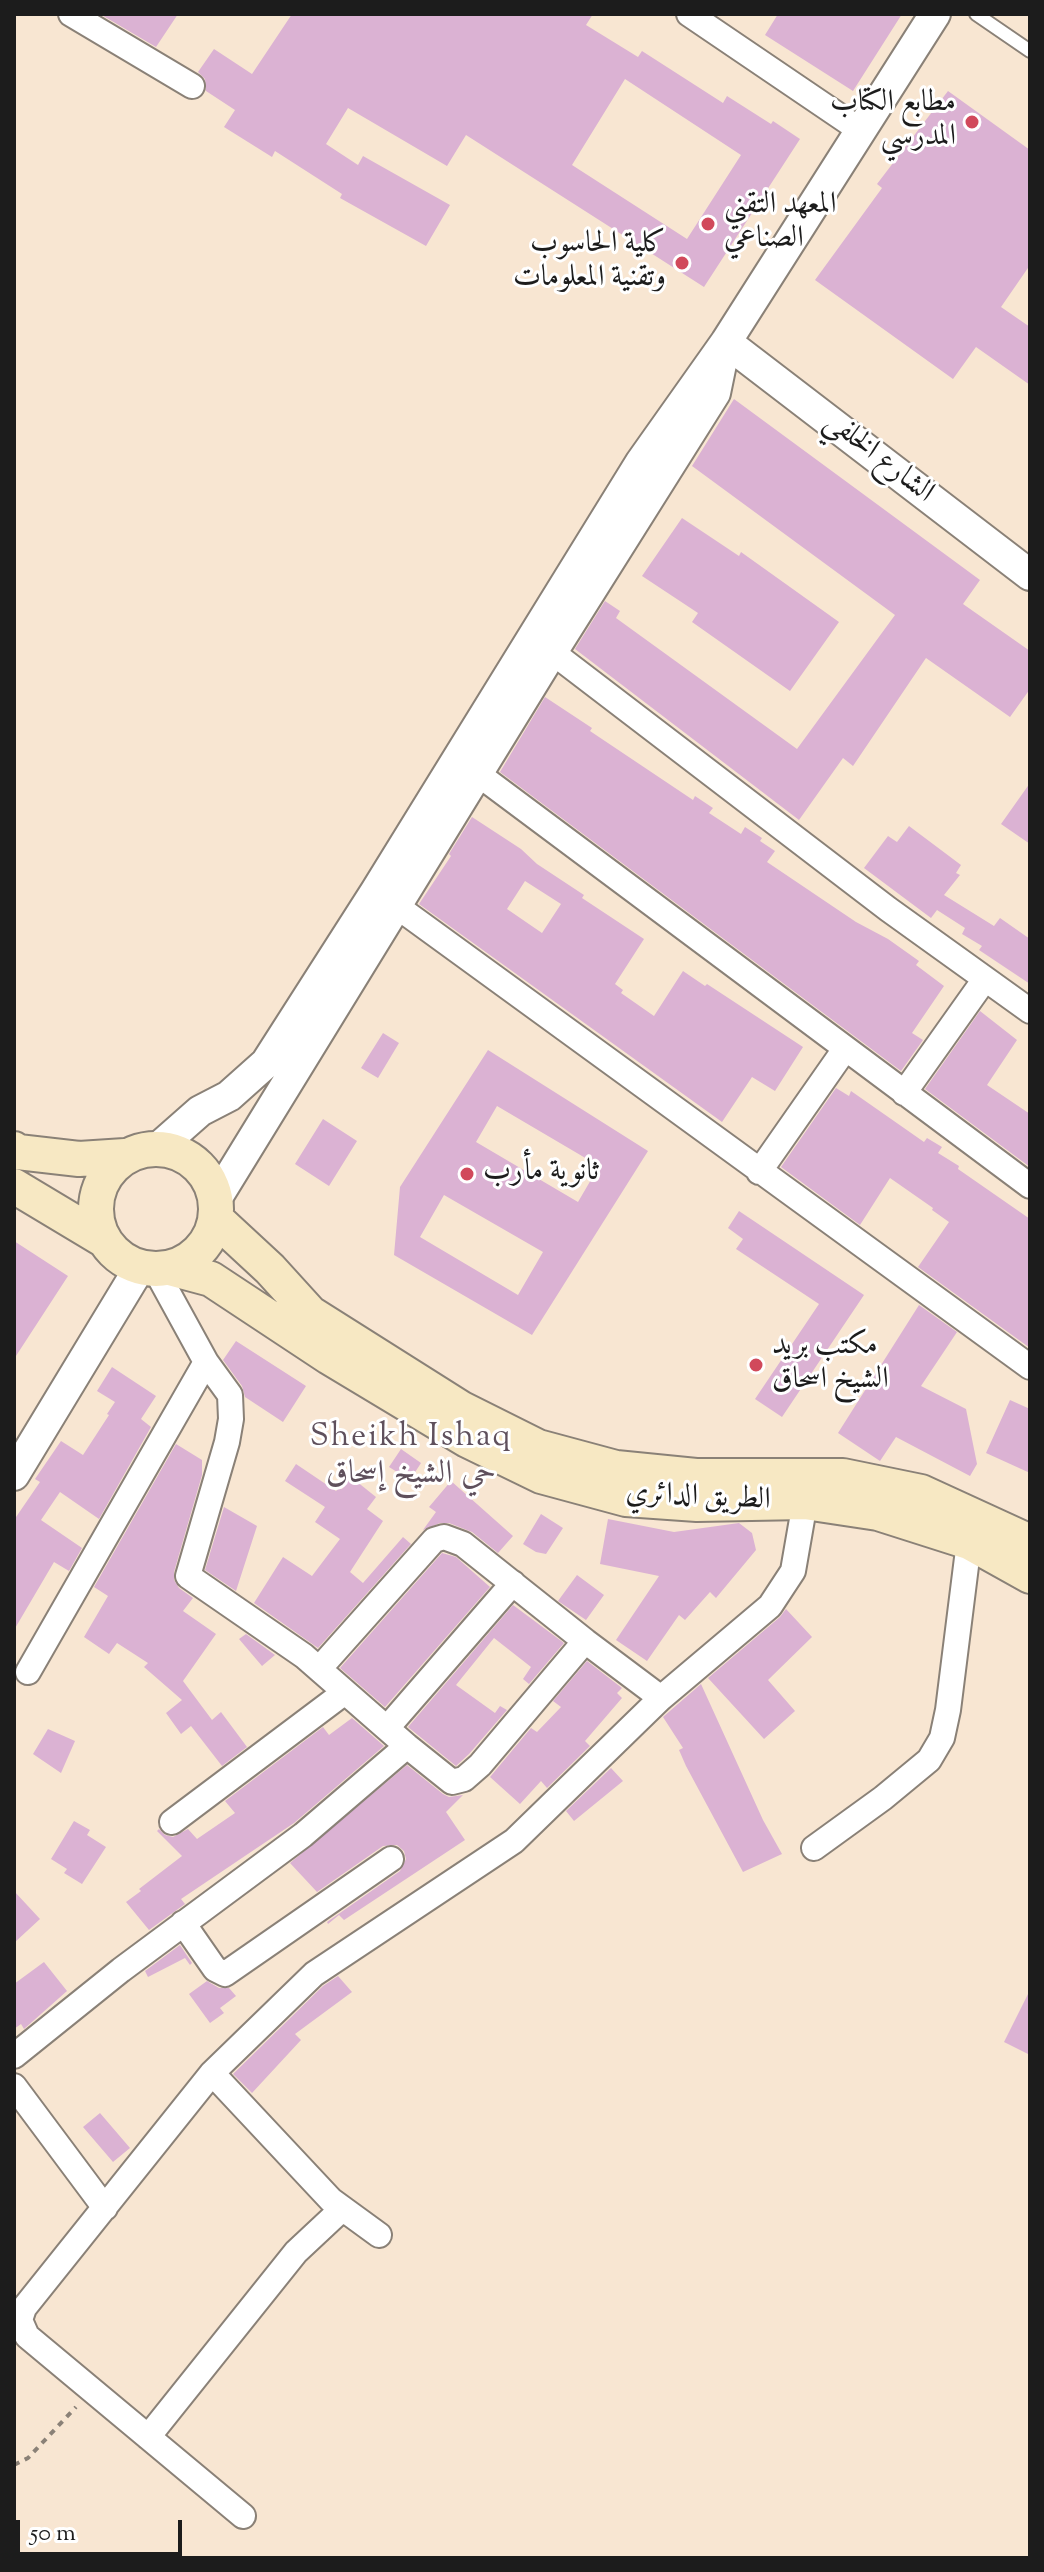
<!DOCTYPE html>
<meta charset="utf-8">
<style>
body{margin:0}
#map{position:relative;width:1044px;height:2572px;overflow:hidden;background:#f8e6d2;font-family:"Sorts Mill Goudy",serif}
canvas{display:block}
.frame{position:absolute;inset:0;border:16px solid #1c1c1c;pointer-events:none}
.scale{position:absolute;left:16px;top:2520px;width:166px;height:36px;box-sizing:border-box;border:4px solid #1c1c1c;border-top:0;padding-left:10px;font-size:24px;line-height:28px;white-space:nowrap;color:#1c1c1c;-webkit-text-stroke:6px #fff;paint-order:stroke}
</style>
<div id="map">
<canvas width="1044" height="2572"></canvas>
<div class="frame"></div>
<div class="scale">50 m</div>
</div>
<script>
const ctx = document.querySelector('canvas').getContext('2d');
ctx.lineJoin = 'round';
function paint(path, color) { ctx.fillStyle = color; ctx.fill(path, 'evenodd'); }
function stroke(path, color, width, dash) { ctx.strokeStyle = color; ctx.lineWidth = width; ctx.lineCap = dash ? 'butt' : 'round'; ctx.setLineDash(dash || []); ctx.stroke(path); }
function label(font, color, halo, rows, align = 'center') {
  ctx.font = font + ' "Sorts Mill Goudy",Amiri,serif'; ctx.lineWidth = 6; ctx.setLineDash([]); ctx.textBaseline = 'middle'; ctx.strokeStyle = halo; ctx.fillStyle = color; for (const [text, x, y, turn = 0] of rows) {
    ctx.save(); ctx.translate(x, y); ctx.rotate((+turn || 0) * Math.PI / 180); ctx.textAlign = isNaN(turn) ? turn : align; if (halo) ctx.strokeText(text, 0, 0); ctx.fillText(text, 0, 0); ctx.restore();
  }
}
const building = new Path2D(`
 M 100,14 L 178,14 L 156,47 Z
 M 292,14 L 593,14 L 586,25 L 638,57 L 642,51 L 723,103 L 727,96 L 771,124 L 773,121 L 800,139 L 704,287 L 466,135 L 447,166 L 348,108 L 326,144 L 358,165 L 363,156 L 450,205 L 426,246 L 340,198 L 342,194 L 275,151 L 272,157 L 224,127 L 235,110 L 206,91 L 205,79 L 198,72 L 214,49 L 252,74 ZM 625,79 L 741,155 L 687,239 L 572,165 Z
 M 778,14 L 902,14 L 853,91 L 765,35 Z
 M 948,91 L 1030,150 L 1030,265 L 1001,307 L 1030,327 L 1030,385 L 976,347 L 953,379 L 815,280 L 882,188 L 877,184 Z
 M 734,399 L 980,580 L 963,604 L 1030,651 L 1030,689 L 1010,717 L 926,658 L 853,766 L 843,758 L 799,820 L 575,649 L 605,601 L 620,611 L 616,618 L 797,749 L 895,615 L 692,466 Z
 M 682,518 L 739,556 L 741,552 L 839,622 L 790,691 L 692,622 L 698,613 L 642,576 Z
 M 545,697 L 592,728 L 590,731 L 693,800 L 695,796 L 713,808 L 709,813 L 741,834 L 745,827 L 762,838 L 760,841 L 775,851 L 767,862 L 856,922 L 888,939 L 919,961 L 916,965 L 944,986 L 912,1033 L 923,1040 L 901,1071 L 500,772 Z
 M 1030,783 L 1030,844 L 1001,824 Z
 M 472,817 L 521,849 L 537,864 L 584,895 L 582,898 L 644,939 L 615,984 L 623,990 L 621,993 L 654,1016 L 683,971 L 705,986 L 707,984 L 803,1047 L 775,1091 L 752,1077 L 722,1122 L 419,904 L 451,856 L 449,854 ZM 525,881 L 561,904 L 542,933 L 507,909 Z
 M 909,826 L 961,865 L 956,873 L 960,875 L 944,895 L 994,926 L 1000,918 L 1030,939 L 1030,984 L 979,950 L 982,946 L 962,934 L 965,928 L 937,910 L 931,918 L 864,868 L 888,836 L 897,842 Z
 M 980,1011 L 1017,1040 L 987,1085 L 1030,1114 L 1030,1167 L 925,1089 Z
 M 383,1033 L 399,1043 L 378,1078 L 361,1068 Z
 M 488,1050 L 648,1151 L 532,1335 L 394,1255 L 400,1187 ZM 497,1106 L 599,1166 L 578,1202 L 476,1142 ZM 444,1195 L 543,1252 L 518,1295 L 420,1237 Z
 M 836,1088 L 849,1096 L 851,1091 L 924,1142 L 927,1138 L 942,1147 L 938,1153 L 959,1166 L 958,1169 L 1030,1219 L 1030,1348 L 918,1267 L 949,1222 L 932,1210 L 933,1208 L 890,1178 L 860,1225 L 781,1167 Z
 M 323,1119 L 357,1141 L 329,1186 L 295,1164 Z
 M 739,1211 L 864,1295 L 782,1417 L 755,1399 L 819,1304 L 736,1249 L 743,1239 L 728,1228 Z
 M 14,1241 L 68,1276 L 14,1359 Z
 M 919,1305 L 957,1332 L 921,1386 L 966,1409 L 977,1464 L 970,1476 L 896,1437 L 880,1461 L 838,1433 Z
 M 236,1341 L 306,1386 L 283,1422 L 245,1397 L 242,1386 L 223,1360 Z
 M 112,1367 L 156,1396 L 141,1419 L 151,1427 L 99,1519 L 60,1492 L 41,1520 L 82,1548 L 69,1571 L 54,1562 L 14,1630 L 14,1520 L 40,1482 L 35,1479 L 61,1441 L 83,1455 L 109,1415 L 107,1414 L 115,1402 L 97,1391 Z
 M 1010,1400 L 1030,1409 L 1030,1473 L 986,1453 Z
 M 176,1444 L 202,1460 L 202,1475 L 174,1572 L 174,1580 L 179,1588 L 193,1598 L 183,1611 L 216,1634 L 183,1681 L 212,1720 L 221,1712 L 247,1747 L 222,1766 L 191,1726 L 181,1734 L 166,1713 L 182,1700 L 144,1667 L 148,1663 L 117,1643 L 109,1654 L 84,1637 L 108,1596 L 94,1587 Z
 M 401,1449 L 421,1463 L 410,1480 L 389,1467 Z
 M 296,1464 L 336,1491 L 339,1488 L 342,1489 L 351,1477 L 376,1497 L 367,1509 L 383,1521 L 350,1572 L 363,1583 L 403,1537 L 411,1544 L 318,1648 L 254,1603 L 283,1557 L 312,1576 L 340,1539 L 315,1522 L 325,1507 L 285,1481 Z
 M 451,1481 L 513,1536 L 498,1553 L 472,1532 L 449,1523 L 440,1523 L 423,1530 L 436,1512 L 429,1507 Z
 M 224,1507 L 257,1526 L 236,1591 L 205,1570 Z
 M 541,1514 L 563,1528 L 546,1554 L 536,1552 L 523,1544 Z
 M 608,1519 L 674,1532 L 739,1523 L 752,1533 L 756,1550 L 716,1598 L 710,1592 L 685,1620 L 679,1615 L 647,1661 L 616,1640 L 659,1576 L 600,1564 Z
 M 442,1553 L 456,1557 L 490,1587 L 385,1707 L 340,1668 Z
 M 577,1575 L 604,1595 L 586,1620 L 558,1601 Z
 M 513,1605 L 564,1643 L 529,1684 L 523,1679 L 531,1667 L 494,1638 L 456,1685 L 495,1713 L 500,1706 L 507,1710 L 469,1754 L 456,1766 L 408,1727 Z
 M 786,1609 L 812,1637 L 768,1680 L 795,1711 L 764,1739 L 708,1678 L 780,1617 Z
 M 246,1634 L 275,1655 L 262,1666 L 239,1639 Z
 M 587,1661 L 622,1688 L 617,1693 L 622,1698 L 585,1741 L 590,1746 L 547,1788 L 541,1781 L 520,1804 L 490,1777 L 531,1728 L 537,1732 L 561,1707 L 553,1701 Z
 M 701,1684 L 763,1820 L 782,1854 L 743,1872 L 686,1766 L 679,1750 L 683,1748 L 663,1717 Z
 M 352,1718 L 384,1746 L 294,1823 L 181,1899 L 185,1904 L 149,1930 L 126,1902 L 141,1891 L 139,1889 L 182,1856 L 157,1831 L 159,1829 L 165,1835 L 173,1837 L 188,1829 L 197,1839 L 235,1813 L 225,1801 L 323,1727 L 329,1735 Z
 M 48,1729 L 75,1741 L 61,1773 L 33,1754 Z
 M 407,1765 L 443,1794 L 449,1797 L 463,1795 L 446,1812 L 465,1840 L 344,1920 L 339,1915 L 328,1924 L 327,1922 L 400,1871 L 406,1859 L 404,1851 L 397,1845 L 383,1846 L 317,1892 L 290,1863 Z
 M 611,1768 L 623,1781 L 574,1821 L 566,1811 Z
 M 74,1821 L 90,1830 L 87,1835 L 106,1847 L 82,1884 L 64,1873 L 67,1869 L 51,1859 Z
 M 14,1891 L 40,1919 L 14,1943 Z
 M 180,1945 L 192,1963 L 190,1965 L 185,1958 L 148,1977 L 145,1971 Z
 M 44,1962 L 67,1991 L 24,2029 L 21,2024 L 14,2029 L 14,1984 Z
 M 338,1976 L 352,1992 L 295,2034 L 301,2040 L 252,2093 L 233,2074 L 323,1986 Z
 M 207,1981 L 219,1988 L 229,1988 L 236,1996 L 220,2008 L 224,2013 L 210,2023 L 189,1994 Z
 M 1030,1990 L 1030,2055 L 1004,2042 Z
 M 100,2113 L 130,2148 L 113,2162 L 83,2127 Z`);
const path = new Path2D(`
 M 14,2465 L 28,2458 L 76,2407`);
const service = new Path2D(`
 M 976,14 L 1030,51`);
const minor = new Path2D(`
 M 71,14 L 192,86
 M 689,14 L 860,130
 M 552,652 L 888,909 L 1030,1011
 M 478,774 L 1030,1186
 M 395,905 L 1030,1367
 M 904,1093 L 985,979
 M 759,1172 L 845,1049
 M 155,1269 L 206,1362 L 230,1395 L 231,1419 L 227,1442 L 188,1576 L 304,1656 L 407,1746 L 452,1782 L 464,1779 L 480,1765 L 585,1641 L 661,1698
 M 319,1669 L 434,1540 L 444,1537 L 463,1544 L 585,1641
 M 28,1672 L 206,1362
 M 387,1728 L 513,1583
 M 172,1822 L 345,1692
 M 814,1848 L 883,1798 L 929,1760 L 942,1738 L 948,1710 L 969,1542
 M 183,1923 L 215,1969 L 225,1974 L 391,1859
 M 14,2056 L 121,1970 L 303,1835 L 407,1746
 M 212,2073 L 331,2200 L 379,2235
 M 14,2086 L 105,2208
 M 148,2437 L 296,2252 L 342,2209
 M 243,2516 L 27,2336 L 20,2320 L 24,2308 L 212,2073 L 314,1974 L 514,1841 L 661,1698 L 770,1606 L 793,1571 L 805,1502`);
const tertiary = new Path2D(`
 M 726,342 L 1030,575
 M 158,1148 L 200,1111 L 229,1096 L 266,1063 L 376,891 L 641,462 L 726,342 L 935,14
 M 216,1199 L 552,652 L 715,393 L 722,359
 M 14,1475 L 140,1267`);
const secondary = new Path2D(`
 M96 1209a60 60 0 1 1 120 0a60 60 0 1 1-120 0Z
 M 14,1149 L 18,1152 L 79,1159 L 125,1156
 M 14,1186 L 104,1240
 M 216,1219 L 270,1269 L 310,1313 L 462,1409 L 538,1447 L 616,1468 L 696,1476 L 843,1476 L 921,1492 L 1030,1542
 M 170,1268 L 211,1279 L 329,1357 L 467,1440 L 541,1476 L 626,1499 L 697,1504 L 805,1502 L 878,1513 L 969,1542 L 1030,1576`);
const markers = [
 [972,122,8,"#d1495b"],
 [708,224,8,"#d1495b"],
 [682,263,8,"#d1495b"],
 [467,1174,8,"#d1495b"],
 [756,1365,8,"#d1495b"]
];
const poiNames = [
 ["مطابع الكتاب",956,105,"right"],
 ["المدرسي",956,139,"right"],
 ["المعهد التقني",724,207],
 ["الصناعي",724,241],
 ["كلية الحاسوب",666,246,"right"],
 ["وتقنية المعلومات",666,280,"right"],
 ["ثانوية مأرب",483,1174],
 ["مكتب بريد",772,1348],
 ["الشيخ اسحاق",772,1382]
];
const streetNames = [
 ["الشارع الخلفي",878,459,38],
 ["الطريق الدائري",698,1499,3]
];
const neighbourhoodNames = [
 ["Sheikh Ishaq",411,1440],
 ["حي الشيخ إسحاق",411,1477]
];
paint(building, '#dbb2d3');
stroke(service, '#8a8177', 16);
stroke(minor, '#8a8177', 28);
stroke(tertiary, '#8a8177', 34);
stroke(secondary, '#8a8177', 38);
stroke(path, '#8a8177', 4, [6, 6]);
stroke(service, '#fff', 12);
stroke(minor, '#fff', 24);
stroke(tertiary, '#fff', 30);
stroke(secondary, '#f7e8c3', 34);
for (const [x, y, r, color] of markers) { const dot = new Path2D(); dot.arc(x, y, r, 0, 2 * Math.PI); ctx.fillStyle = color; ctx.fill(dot); stroke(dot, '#fff', 3); }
label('30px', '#1c1c1c', '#fff', poiNames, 'left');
label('30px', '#1c1c1c', '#fff', streetNames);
ctx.letterSpacing = '2px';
label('32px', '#5f505c', '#fff', neighbourhoodNames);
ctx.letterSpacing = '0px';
</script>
